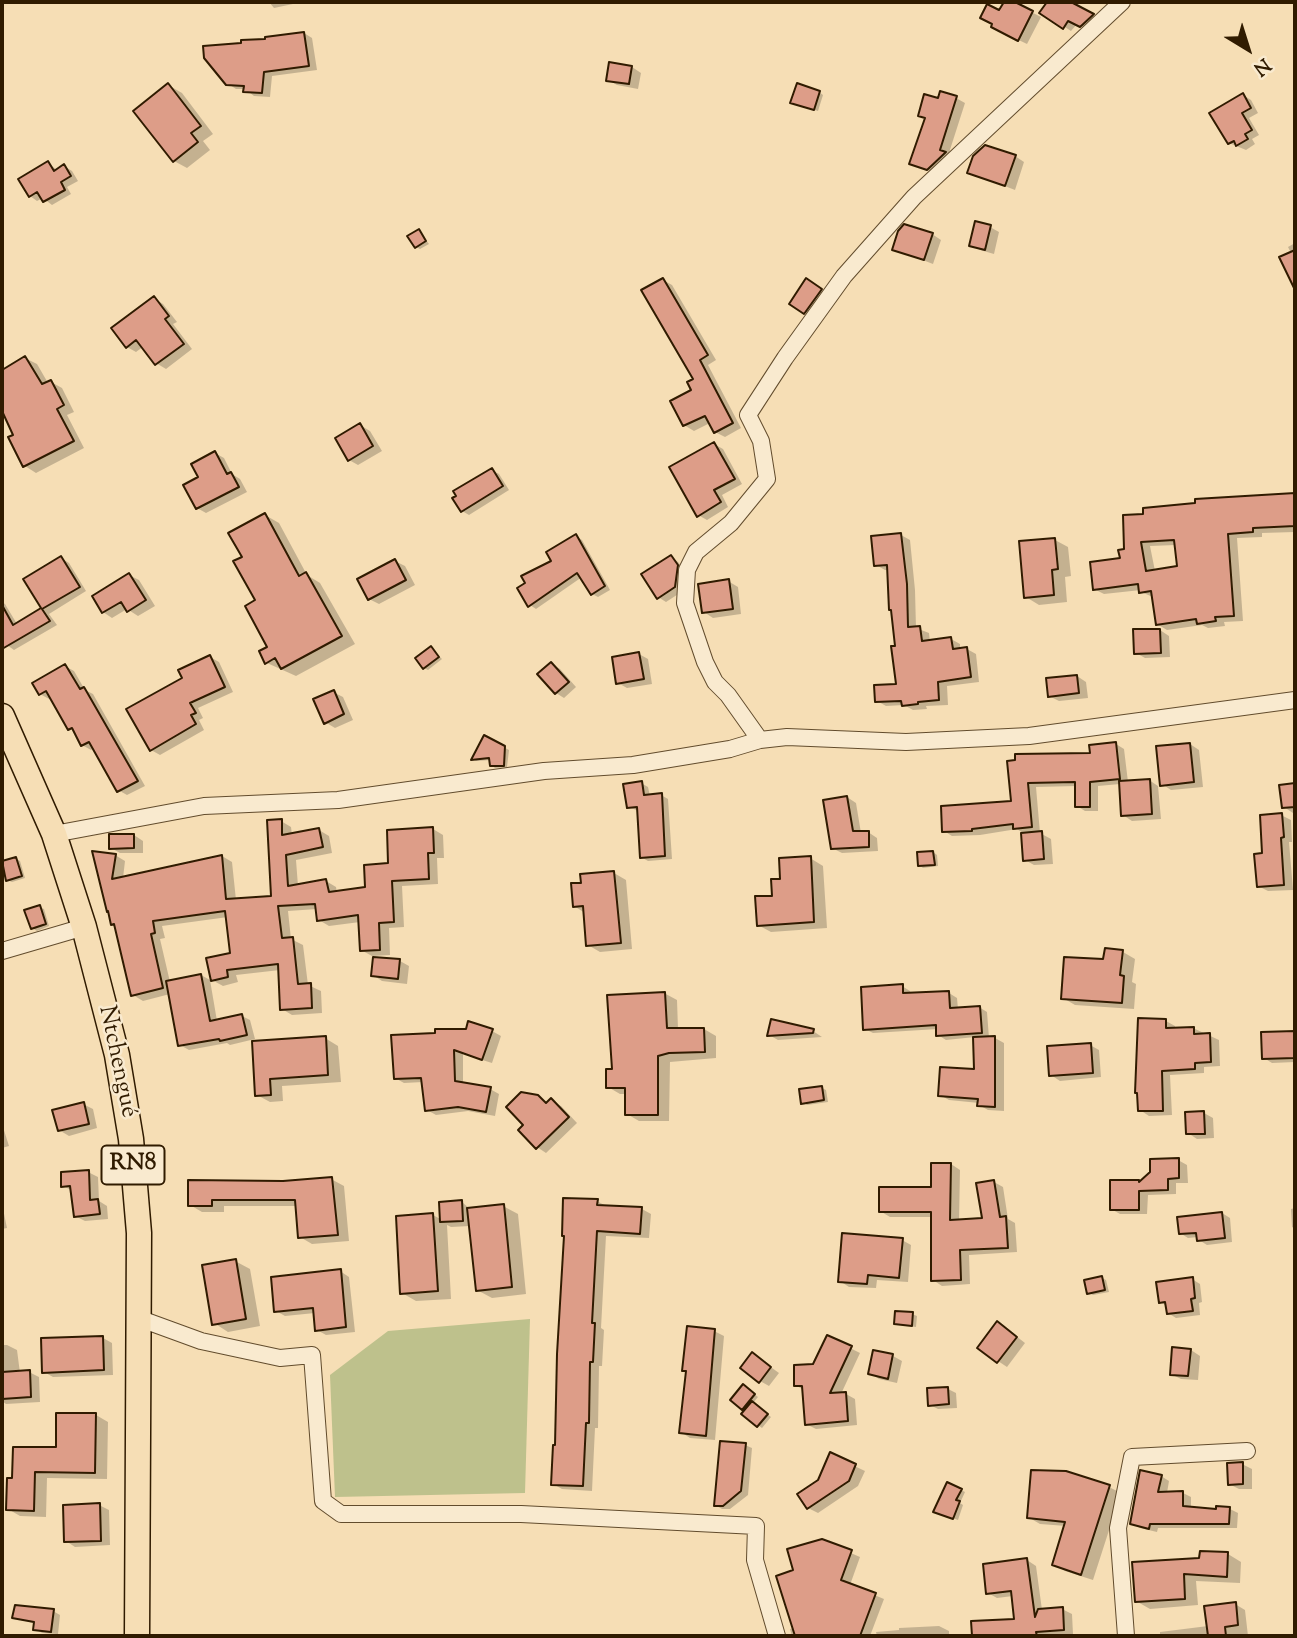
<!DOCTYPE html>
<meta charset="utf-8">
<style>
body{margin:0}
#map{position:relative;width:1297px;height:1638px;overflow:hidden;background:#f6deb5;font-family:"Sorts Mill Goudy",serif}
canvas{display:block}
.frame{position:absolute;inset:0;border:4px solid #301b00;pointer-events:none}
.north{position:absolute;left:1213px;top:14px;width:70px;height:70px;-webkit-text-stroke:5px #f9eacf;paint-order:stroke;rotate:142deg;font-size:19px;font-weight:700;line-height:28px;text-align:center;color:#301b00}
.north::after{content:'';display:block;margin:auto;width:24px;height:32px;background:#301b00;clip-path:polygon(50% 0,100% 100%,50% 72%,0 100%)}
</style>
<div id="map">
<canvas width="1297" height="1638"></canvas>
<div class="frame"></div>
<div class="north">N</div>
</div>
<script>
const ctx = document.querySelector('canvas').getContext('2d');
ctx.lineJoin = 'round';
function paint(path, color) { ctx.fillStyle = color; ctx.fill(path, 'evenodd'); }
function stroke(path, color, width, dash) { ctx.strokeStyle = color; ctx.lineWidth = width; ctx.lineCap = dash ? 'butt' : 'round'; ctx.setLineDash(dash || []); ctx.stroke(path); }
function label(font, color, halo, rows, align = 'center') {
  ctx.font = font + ' "Sorts Mill Goudy",serif'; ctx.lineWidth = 5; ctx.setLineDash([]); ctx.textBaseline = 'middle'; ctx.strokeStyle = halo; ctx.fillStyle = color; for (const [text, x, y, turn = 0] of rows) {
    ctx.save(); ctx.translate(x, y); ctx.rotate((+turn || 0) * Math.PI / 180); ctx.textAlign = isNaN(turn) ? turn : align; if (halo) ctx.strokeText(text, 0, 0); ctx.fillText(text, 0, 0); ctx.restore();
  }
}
const green = new Path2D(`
 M 530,1319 L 525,1493 L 335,1497 L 330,1375 L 388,1331 Z`);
const shadow = new Path2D(`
 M 269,2 L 292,2 L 293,4 L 274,8 Z
 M 1006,2 L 1012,2 L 1041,17 L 1027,44 L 1002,32 L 1000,13 Z
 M 1049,2 L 1070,2 L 1100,20 L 1089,30 L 1077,24 L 1071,31 L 1042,12 Z
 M 304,33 L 312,38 L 317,70 L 272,76 L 270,97 L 254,96 L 245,89 L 236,89 L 227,83 L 267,41 Z
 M 632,67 L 641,73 L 638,89 L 617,85 L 608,80 Z
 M 168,85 L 182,93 L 213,134 L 203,141 L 210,150 L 187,168 L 174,161 Z
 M 819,92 L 823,95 L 818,111 L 796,104 Z
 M 1243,95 L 1251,100 L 1258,113 L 1249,118 L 1259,135 L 1252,139 L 1255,144 L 1246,150 L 1229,143 Z
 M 956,98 L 965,103 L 948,156 L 936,174 L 912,163 L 939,100 Z
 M 1015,156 L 1024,162 L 1015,190 L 969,172 Z
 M 48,163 L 57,170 L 64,166 L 72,171 L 78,181 L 67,187 L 71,194 L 52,205 L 43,198 L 37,201 L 30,196 Z
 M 990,227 L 999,232 L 994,254 L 980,250 L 971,245 Z
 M 419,231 L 429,244 L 420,249 L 416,247 Z
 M 932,234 L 941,240 L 933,264 L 894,249 Z
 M 1295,243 L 1295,278 L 1290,275 L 1291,253 L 1288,247 Z
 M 663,280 L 672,285 L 716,360 L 708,365 L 741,428 L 725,437 L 715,432 L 710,423 L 694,431 L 684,425 L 695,379 Z
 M 816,285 L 830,295 L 814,318 L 805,312 Z
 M 154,298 L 163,304 L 177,322 L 173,324 L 192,349 L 166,369 L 156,363 L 144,346 L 136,352 L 127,347 Z
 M 25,358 L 37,364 L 48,383 L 51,382 L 62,388 L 74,412 L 67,415 L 84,448 L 36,473 L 25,466 L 10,438 L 16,435 L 5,413 L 2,415 L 2,372 Z
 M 360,425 L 370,431 L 382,451 L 358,465 L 349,460 Z
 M 714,444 L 723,449 L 742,484 L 722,495 L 728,507 L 707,520 L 698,515 Z
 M 215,453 L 224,458 L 232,474 L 240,479 L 247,492 L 206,513 L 197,508 Z
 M 492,470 L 499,474 L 509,490 L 469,515 L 462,511 Z
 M 1295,493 L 1295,532 L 1262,533 L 1262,537 L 1237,538 L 1243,621 L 1224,622 L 1225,626 L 1208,628 L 1202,625 L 1167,630 L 1157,624 L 1153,597 L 1141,592 L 1141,590 L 1104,594 L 1094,589 L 1122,560 L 1145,516 L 1197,505 L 1196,501 ZM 1176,545 L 1179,567 L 1155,571 L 1150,546 Z
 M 265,515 L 279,523 L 307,575 L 320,583 L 355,644 L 296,676 L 267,663 L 269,647 L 244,557 Z
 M 901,535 L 910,540 L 915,590 L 916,628 L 929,633 L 930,642 L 951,639 L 960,644 L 960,650 L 967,649 L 976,654 L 979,682 L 947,686 L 948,705 L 926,706 L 927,709 L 913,710 L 904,705 L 886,706 L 877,701 L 898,686 L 889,570 L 885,570 L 876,565 Z
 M 576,536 L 582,540 L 610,590 L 598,597 L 592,594 L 582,577 L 536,609 L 530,605 L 553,561 Z
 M 1055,540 L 1068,547 L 1071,576 L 1065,577 L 1067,602 L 1039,605 L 1026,597 Z
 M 671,557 L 678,562 L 685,571 L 683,591 L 666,602 L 658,597 Z
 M 61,558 L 69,563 L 86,591 L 49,614 L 57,625 L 14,650 L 7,645 L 2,638 L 2,602 L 5,604 L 17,624 L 43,609 L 26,580 Z
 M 395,561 L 405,566 L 415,585 L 379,604 L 369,599 Z
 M 129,575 L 139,580 L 155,606 L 138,616 L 127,609 L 112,618 L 103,612 Z
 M 728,581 L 738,587 L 741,614 L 713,618 L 704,612 Z
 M 1160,630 L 1169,636 L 1170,657 L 1145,658 L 1136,653 Z
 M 431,648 L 442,659 L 428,670 L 424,668 Z
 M 639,654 L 648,659 L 652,684 L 627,688 L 618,683 Z
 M 210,657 L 219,662 L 233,692 L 198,708 L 203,718 L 199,720 L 204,730 L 160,755 L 151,750 L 184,678 Z
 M 552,664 L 560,669 L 576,687 L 564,698 L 556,693 Z
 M 65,666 L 74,671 L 85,690 L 93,694 L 145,786 L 127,795 L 118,790 L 94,748 L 91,750 L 82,745 L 51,697 L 49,699 L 40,694 Z
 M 1077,676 L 1086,682 L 1088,698 L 1059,701 L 1049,696 Z
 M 333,692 L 343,697 L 353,720 L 335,728 L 325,722 Z
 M 484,737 L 509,750 L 507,767 L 495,768 L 491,765 L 491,760 L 476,761 L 473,759 Z
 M 1116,744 L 1124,749 L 1128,782 L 1149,780 L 1158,786 L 1161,819 L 1132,821 L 1123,815 L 1120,784 L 1098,786 L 1098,811 L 1085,811 L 1077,806 L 1077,786 L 1036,787 L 1040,833 L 1051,839 L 1053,864 L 1034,865 L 1025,860 L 1023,833 L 1017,829 L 980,835 L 952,836 L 944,831 L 1013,802 L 1009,762 L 1092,755 Z
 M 1190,744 L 1199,750 L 1203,787 L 1171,790 L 1162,784 Z
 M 641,783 L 648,787 L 650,796 L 661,795 L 668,799 L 672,859 L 648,861 L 641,857 L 639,811 L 628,807 Z
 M 1295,784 L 1295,813 L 1293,813 L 1284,807 L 1281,786 Z
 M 847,797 L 856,803 L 861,833 L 868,832 L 877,838 L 878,851 L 842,853 L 832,848 Z
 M 1281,815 L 1291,820 L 1292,842 L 1289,842 L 1293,890 L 1268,891 L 1258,886 Z
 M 281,821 L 291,827 L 292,835 L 319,830 L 329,836 L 332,853 L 296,860 L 298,886 L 326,881 L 336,887 L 337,893 L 367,888 L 390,864 L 433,829 L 443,835 L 444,858 L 437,858 L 438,884 L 402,886 L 404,927 L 389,928 L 390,955 L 372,956 L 361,950 L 360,922 L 329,926 L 319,920 L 317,909 L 288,911 L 291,939 L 303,945 L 308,985 L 321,991 L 322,1013 L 292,1015 L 282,1009 L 280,970 L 236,975 L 238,982 L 223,986 L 212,980 L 232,955 L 228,917 L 162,926 L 165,938 L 160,939 L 170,982 L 201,975 L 210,980 L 217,1021 L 242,1016 L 250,1020 L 255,1039 L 230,1045 L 227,1043 L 189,1050 L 180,1045 L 170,994 L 143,1001 L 133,995 L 117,926 L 112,924 L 95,853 L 115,855 L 125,861 L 123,878 L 222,856 L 232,862 L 236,900 L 273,897 Z
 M 134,835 L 143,841 L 143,853 L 120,853 L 111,848 Z
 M 933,852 L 937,855 L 938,866 L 923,868 L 919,865 Z
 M 15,858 L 20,861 L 25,878 L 12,882 L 7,880 L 2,863 Z
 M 810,858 L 823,866 L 827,928 L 771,932 L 758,925 L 782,880 Z
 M 614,873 L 626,880 L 632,949 L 600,952 L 588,945 L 585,913 L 574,906 Z
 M 39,907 L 44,909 L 49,926 L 37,931 L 32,928 Z
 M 1106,950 L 1123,952 L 1135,959 L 1132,982 L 1136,984 L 1134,1009 L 1075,1005 L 1063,998 L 1105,961 Z
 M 400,961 L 409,966 L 407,984 L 382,981 L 373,975 Z
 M 902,986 L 910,991 L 911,995 L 949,993 L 957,998 L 958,1009 L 979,1007 L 987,1012 L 989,1038 L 995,1038 L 1004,1043 L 1004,1111 L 988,1110 L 979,1105 L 979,1103 L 949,1100 L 940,1095 L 975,1071 L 975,1037 L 946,1040 L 938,1035 L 938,1029 L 873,1033 L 865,1029 Z
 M 664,993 L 677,1000 L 678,1029 L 704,1029 L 716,1036 L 716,1058 L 670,1062 L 669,1121 L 639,1121 L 627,1114 L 627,1094 L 620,1094 L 608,1087 Z
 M 1166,1021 L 1175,1026 L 1175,1029 L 1193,1028 L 1219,1040 L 1220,1066 L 1204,1067 L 1204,1073 L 1170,1075 L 1172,1115 L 1149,1116 L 1140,1110 Z
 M 492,1031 L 501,1036 L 492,1063 L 463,1054 L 463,1084 L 490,1089 L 499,1094 L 495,1116 L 468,1111 L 436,1115 L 427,1110 L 423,1082 L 404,1083 L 395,1078 Z
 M 813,1031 L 822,1037 L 778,1040 L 769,1035 Z
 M 1295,1033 L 1295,1062 L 1272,1063 L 1264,1058 L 1263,1034 Z
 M 325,1038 L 338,1046 L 341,1082 L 282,1086 L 283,1101 L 270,1102 L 257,1095 L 253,1043 Z
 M 1090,1045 L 1099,1050 L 1101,1077 L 1060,1081 L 1051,1075 Z
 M 822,1088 L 826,1090 L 828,1102 L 807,1105 L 803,1102 Z
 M 538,1097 L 549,1103 L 551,1101 L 561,1106 L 577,1123 L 546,1153 L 537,1147 L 526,1125 Z
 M 83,1104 L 93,1109 L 97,1128 L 69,1136 L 59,1130 Z
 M 1204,1113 L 1213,1118 L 1214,1138 L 1197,1139 L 1188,1133 Z
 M 2,1124 L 9,1146 L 2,1148 Z
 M 1178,1160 L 1187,1165 L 1188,1183 L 1176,1183 L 1176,1194 L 1148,1195 L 1147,1214 L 1120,1214 L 1111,1209 L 1139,1182 L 1141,1183 Z
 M 951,1164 L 960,1170 L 959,1221 L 984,1219 L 994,1182 L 1003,1187 L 1008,1219 L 1015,1223 L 1017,1252 L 969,1255 L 970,1284 L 942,1286 L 933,1280 L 933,1217 L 890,1217 L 880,1211 L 933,1189 Z
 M 88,1172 L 98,1177 L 99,1201 L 107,1206 L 108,1219 L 85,1221 L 75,1216 L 73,1191 L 63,1186 Z
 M 331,1179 L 344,1186 L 349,1241 L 312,1244 L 300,1237 L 297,1206 L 224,1206 L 224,1212 L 202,1212 L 190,1205 L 283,1183 Z
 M 597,1201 L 606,1206 L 642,1209 L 651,1214 L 649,1238 L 606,1236 L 601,1328 L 604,1330 L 602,1366 L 599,1366 L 598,1428 L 595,1428 L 592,1491 L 562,1489 L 553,1484 L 556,1447 Z
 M 462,1202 L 471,1210 L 503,1206 L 518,1214 L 526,1294 L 492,1298 L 477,1290 L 470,1226 L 451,1227 L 447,1225 L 451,1299 L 416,1301 L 402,1293 L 433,1215 L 442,1220 Z
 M 2,1204 L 7,1228 L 2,1229 Z
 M 1295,1208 L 1295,1229 L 1292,1227 L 1291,1209 Z
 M 1222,1213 L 1230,1218 L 1232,1242 L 1207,1245 L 1199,1240 L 1198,1237 L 1188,1238 L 1180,1233 Z
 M 902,1240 L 911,1245 L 908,1282 L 877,1280 L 876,1288 L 849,1287 L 840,1281 Z
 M 235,1261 L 250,1269 L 260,1326 L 228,1332 L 214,1323 Z
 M 340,1271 L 349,1277 L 355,1332 L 326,1335 L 317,1330 L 315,1313 L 285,1316 L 276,1311 Z
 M 1102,1278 L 1106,1280 L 1109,1292 L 1093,1295 L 1089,1293 Z
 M 1192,1279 L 1200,1284 L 1202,1302 L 1199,1303 L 1200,1315 L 1176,1318 L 1168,1313 L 1167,1306 L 1160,1302 Z
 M 912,1314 L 917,1316 L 916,1327 L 896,1324 Z
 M 1007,1329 L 1025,1343 L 1007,1367 L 998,1361 Z
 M 714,1331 L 724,1336 L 715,1440 L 690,1438 L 681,1432 Z
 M 828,1337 L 860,1353 L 841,1394 L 846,1394 L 855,1399 L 857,1425 L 816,1429 L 806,1424 L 804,1390 L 795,1385 L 814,1366 Z
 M 103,1338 L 112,1343 L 113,1375 L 53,1377 L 44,1372 Z
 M 2,1345 L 7,1345 L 17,1350 L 20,1373 L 29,1372 L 39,1377 L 40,1402 L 6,1404 L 2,1401 Z
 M 1191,1350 L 1200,1356 L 1198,1380 L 1181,1379 L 1171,1374 Z
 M 874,1353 L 893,1356 L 902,1361 L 897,1383 L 879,1379 L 870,1373 Z
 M 761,1360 L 779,1373 L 769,1386 L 760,1381 Z
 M 748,1389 L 758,1397 L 753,1403 L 771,1417 L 762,1428 L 743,1414 L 746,1410 L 743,1408 Z
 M 948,1389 L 956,1393 L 957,1408 L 938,1409 L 930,1405 Z
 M 96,1415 L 108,1422 L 107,1479 L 47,1478 L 46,1517 L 20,1516 L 8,1509 L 14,1479 L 58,1449 Z
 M 745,1445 L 752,1448 L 748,1495 L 730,1509 L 722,1509 L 715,1505 Z
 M 831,1455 L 865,1471 L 858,1486 L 818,1513 L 808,1508 Z
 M 1242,1464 L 1252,1469 L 1252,1489 L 1239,1489 L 1229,1484 Z
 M 1066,1473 L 1109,1487 L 1121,1493 L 1093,1580 L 1065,1571 L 1054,1565 L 1066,1526 L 1040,1524 L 1028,1517 Z
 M 1161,1476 L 1169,1481 L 1167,1493 L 1183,1493 L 1191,1497 L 1191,1508 L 1217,1511 L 1230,1509 L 1238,1513 L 1237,1528 L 1158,1528 L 1157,1532 L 1140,1528 L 1131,1523 Z
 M 961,1490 L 965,1492 L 960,1503 L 963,1505 L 958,1520 L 939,1513 Z
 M 99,1505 L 109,1510 L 110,1545 L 75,1547 L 66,1541 Z
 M 823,1541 L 860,1557 L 850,1585 L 884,1599 L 870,1636 L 792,1636 L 790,1629 L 794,1628 L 796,1571 Z
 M 1228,1554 L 1241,1562 L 1240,1583 L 1196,1581 L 1198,1605 L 1150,1609 L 1136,1601 L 1201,1559 Z
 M 1027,1560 L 1036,1566 L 1042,1610 L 1062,1609 L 1072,1614 L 1073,1634 L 973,1636 L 973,1623 L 1016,1620 L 1013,1596 L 997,1598 L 988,1593 Z
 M 1235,1604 L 1245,1610 L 1248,1636 L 1160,1636 L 1160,1632 L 1208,1626 Z
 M 53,1611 L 60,1615 L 58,1634 L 42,1633 L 35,1629 L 36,1624 L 14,1617 Z
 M 939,1626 L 949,1631 L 949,1636 L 877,1636 L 876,1632 L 899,1630 L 899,1628 Z`);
const building = new Path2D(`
 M 1004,2 L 1015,2 L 1033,11 L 1018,41 L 991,27 L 992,24 L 980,18 L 987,4 L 999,10 Z
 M 1047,2 L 1071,2 L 1094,14 L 1080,27 L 1068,21 L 1063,29 L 1039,13 Z
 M 304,32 L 309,66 L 264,72 L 262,93 L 243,92 L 244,86 L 226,85 L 204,58 L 203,46 L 241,43 L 241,40 L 265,39 L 265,37 Z
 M 609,62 L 632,66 L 629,84 L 606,81 Z
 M 168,83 L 201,126 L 191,133 L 198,142 L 173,162 L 133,111 Z
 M 797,83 L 820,91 L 814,110 L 790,103 Z
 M 940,91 L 957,96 L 940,150 L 946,152 L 927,170 L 909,164 L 925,118 L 918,116 L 924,94 L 938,98 Z
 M 1243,93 L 1251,108 L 1242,113 L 1252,130 L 1245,134 L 1248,139 L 1236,146 L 1234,141 L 1228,144 L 1209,113 Z
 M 985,145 L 1016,155 L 1005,186 L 967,173 L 973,156 Z
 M 48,161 L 54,171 L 64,164 L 71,176 L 61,182 L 65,190 L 43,202 L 37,192 L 29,197 L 18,179 Z
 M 975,221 L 991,225 L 985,250 L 969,246 Z
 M 904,224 L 933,233 L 924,260 L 892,250 L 898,231 Z
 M 419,229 L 426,241 L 415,248 L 407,236 Z
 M 1295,250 L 1295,290 L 1279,257 Z
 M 663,278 L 708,355 L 700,360 L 733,423 L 714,433 L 705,416 L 683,426 L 670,401 L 691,390 L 687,382 L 693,379 L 641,290 Z
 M 806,278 L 822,289 L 804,314 L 789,304 Z
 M 154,296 L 169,316 L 165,319 L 184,344 L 155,365 L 136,340 L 126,348 L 111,328 Z
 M 25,356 L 42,384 L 51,380 L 64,405 L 57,409 L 74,441 L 23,467 L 8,437 L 13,435 L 2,411 L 2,370 Z
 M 360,423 L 373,446 L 348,461 L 335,438 Z
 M 714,442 L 735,479 L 714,490 L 721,502 L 697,517 L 669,467 Z
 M 215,451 L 227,474 L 231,472 L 239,487 L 196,509 L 183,485 L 198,477 L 191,464 Z
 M 492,468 L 503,486 L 461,512 L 452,498 L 456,496 L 453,491 Z
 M 1295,493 L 1295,526 L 1253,528 L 1253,532 L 1228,534 L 1234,616 L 1215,617 L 1216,621 L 1197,624 L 1196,619 L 1156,625 L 1151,591 L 1139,593 L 1138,584 L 1093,590 L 1090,562 L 1120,558 L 1118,550 L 1124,549 L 1123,515 L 1143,514 L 1143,508 L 1195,503 L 1195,499 ZM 1174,540 L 1177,566 L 1146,571 L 1141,542 Z
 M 265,513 L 299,576 L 306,572 L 342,636 L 281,669 L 275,658 L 265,664 L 259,651 L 267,647 L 245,606 L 255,600 L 233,561 L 242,557 L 228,533 Z
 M 901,533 L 907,584 L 908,627 L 920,626 L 922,641 L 951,637 L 953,649 L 967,647 L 971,677 L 938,682 L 939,700 L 918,702 L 918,704 L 902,706 L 901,701 L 875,702 L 874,685 L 896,684 L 891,646 L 895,646 L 891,610 L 889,610 L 887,565 L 874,566 L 871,536 Z
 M 576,534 L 605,586 L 591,595 L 577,573 L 528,607 L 517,588 L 525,583 L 521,576 L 551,561 L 546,552 Z
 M 1055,538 L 1058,569 L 1052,570 L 1054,595 L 1024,598 L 1019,541 Z
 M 671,555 L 678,565 L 675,587 L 657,599 L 641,574 Z
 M 61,556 L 80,587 L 42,609 L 50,621 L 2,649 L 2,605 L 13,625 L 41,608 L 23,579 Z
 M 395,559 L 406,580 L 368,600 L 357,579 Z
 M 129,573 L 146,600 L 127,612 L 121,602 L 102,613 L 92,596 Z
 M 729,579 L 733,609 L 702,613 L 698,584 Z
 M 1133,629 L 1160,629 L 1161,653 L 1134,654 Z
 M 431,646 L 439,657 L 423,669 L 415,658 Z
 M 639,652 L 644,679 L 616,684 L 612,657 Z
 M 210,655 L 225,687 L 190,703 L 196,713 L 191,715 L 196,724 L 150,751 L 126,709 L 182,678 L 178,670 Z
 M 551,662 L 569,682 L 555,694 L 537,674 Z
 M 65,664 L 80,689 L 84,687 L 138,781 L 117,792 L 89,742 L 81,746 L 72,728 L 68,730 L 46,691 L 39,695 L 32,683 Z
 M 1077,675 L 1079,693 L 1048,697 L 1046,678 Z
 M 334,690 L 344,714 L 324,724 L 313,699 Z
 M 484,735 L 505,746 L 504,766 L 490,766 L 489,758 L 471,760 Z
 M 1116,742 L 1120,779 L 1090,782 L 1090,807 L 1075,807 L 1075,782 L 1028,783 L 1032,827 L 1013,829 L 1013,824 L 972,829 L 972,831 L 942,832 L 941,806 L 1011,801 L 1007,761 L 1015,760 L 1015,754 L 1090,753 L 1089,745 Z
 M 1190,743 L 1194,782 L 1160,786 L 1156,746 Z
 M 1150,779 L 1152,814 L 1121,816 L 1119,781 Z
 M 642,781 L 644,795 L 662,793 L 665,856 L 640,858 L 637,807 L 627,808 L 623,784 Z
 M 1295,783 L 1295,807 L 1282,808 L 1279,785 Z
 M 847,796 L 853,831 L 869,831 L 869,847 L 831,849 L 823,800 Z
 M 1282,813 L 1284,837 L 1281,838 L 1284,885 L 1257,887 L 1254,854 L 1262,853 L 1260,815 Z
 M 282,819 L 282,835 L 319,828 L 323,847 L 286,855 L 288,886 L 326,879 L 329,892 L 365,887 L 364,865 L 388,863 L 387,830 L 433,827 L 434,853 L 428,853 L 429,879 L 392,881 L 394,922 L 379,923 L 380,950 L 360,951 L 358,915 L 317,921 L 315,904 L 278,906 L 282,938 L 293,937 L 298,984 L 311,983 L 312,1008 L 280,1010 L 278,964 L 227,970 L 228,977 L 211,981 L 206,958 L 230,953 L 225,911 L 153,921 L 155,933 L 151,934 L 163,988 L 131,996 L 114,924 L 111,925 L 108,911 L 107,912 L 92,851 L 116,854 L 112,879 L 222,855 L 226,899 L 271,896 L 267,820 Z
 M 1042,831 L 1044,859 L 1023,861 L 1021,833 Z
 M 109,834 L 134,834 L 134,848 L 109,849 Z
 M 933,851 L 935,865 L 918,866 L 917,852 Z
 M 811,856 L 814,922 L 757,926 L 755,896 L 772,896 L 771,879 L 780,879 L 779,858 Z
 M 16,857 L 22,876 L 6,881 L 2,861 Z
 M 614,871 L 621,943 L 586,946 L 583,906 L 573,907 L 571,883 L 581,883 L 580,874 Z
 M 40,905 L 46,924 L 31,929 L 24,910 Z
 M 1105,948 L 1123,950 L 1120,975 L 1124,976 L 1122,1003 L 1061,999 L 1064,957 L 1103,959 Z
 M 373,957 L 400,959 L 398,979 L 371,976 Z
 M 201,974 L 210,1021 L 242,1014 L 247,1035 L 220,1041 L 219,1039 L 178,1046 L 166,981 Z
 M 903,984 L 903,993 L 949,991 L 950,1008 L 980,1006 L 982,1033 L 936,1036 L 936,1025 L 863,1030 L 861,987 Z
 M 665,992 L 667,1028 L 704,1028 L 705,1052 L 669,1053 L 658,1056 L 658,1115 L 625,1115 L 625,1088 L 606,1088 L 606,1069 L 612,1069 L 607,995 Z
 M 1138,1018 L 1166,1019 L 1166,1028 L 1194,1027 L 1194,1034 L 1210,1033 L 1211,1062 L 1195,1063 L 1195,1069 L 1162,1071 L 1163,1111 L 1138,1111 L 1137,1093 L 1135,1093 Z
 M 771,1019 L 814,1029 L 813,1033 L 767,1036 Z
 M 468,1021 L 493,1029 L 482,1060 L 454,1050 L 455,1081 L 491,1087 L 486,1112 L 458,1107 L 425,1111 L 421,1078 L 394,1079 L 391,1035 L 435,1033 L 435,1029 L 466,1029 Z
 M 1295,1031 L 1295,1058 L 1262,1059 L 1261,1032 Z
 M 326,1036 L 328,1075 L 270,1079 L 271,1095 L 255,1096 L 252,1041 Z
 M 995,1036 L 995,1107 L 977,1106 L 978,1099 L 938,1096 L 940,1067 L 974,1069 L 973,1037 Z
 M 1091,1043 L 1093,1073 L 1049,1076 L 1047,1046 Z
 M 822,1086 L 824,1100 L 801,1104 L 799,1089 Z
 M 521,1092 L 538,1095 L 546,1103 L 551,1098 L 569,1117 L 536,1149 L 518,1130 L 523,1125 L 506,1107 Z
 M 84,1102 L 89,1124 L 58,1131 L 52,1110 Z
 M 1204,1111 L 1205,1134 L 1186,1134 L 1185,1112 Z
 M 1179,1158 L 1179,1178 L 1168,1179 L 1168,1190 L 1139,1191 L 1139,1210 L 1110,1210 L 1110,1180 L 1139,1180 L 1139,1182 L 1150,1172 L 1150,1159 Z
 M 931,1163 L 951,1163 L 950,1220 L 982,1218 L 976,1183 L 994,1180 L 1000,1217 L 1006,1216 L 1008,1248 L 960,1250 L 961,1280 L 931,1281 L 931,1212 L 879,1212 L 879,1187 L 931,1187 Z
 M 89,1170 L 90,1200 L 98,1199 L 100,1214 L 74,1217 L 70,1186 L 61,1187 L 61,1172 Z
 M 332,1177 L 338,1235 L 298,1238 L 295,1200 L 212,1200 L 212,1206 L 188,1206 L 188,1180 L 283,1181 Z
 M 563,1198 L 598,1199 L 597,1205 L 642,1207 L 640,1234 L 597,1231 L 592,1323 L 595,1323 L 593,1362 L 590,1362 L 589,1423 L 586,1423 L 583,1486 L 551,1485 L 553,1445 L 555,1445 L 557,1354 L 564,1236 L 562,1236 Z
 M 462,1200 L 463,1221 L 440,1222 L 439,1202 Z
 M 504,1204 L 512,1287 L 476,1291 L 467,1208 Z
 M 1222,1212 L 1225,1238 L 1197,1241 L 1196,1233 L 1179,1234 L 1177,1217 Z
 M 433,1213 L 438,1291 L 400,1294 L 396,1216 Z
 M 842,1233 L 903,1238 L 899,1278 L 868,1275 L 867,1284 L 838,1282 Z
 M 236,1259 L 246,1319 L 212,1325 L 202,1265 Z
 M 341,1269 L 346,1327 L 315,1331 L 313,1308 L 274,1312 L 271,1277 Z
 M 1102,1276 L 1105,1290 L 1087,1294 L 1084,1280 Z
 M 1193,1277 L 1195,1298 L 1191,1299 L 1193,1311 L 1167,1314 L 1165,1302 L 1159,1303 L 1156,1282 Z
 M 895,1311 L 913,1312 L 912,1326 L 894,1324 Z
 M 997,1321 L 1017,1337 L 997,1363 L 977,1348 Z
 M 687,1326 L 715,1329 L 706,1436 L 679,1433 L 686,1371 L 682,1371 Z
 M 827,1335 L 852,1346 L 830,1393 L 846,1392 L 848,1421 L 805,1425 L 802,1386 L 794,1386 L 794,1365 L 813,1364 Z
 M 103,1336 L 104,1370 L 42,1373 L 41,1338 Z
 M 1172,1347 L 1191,1349 L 1188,1376 L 1170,1375 Z
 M 873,1350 L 893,1354 L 888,1379 L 868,1374 Z
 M 752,1352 L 771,1367 L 759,1383 L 740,1368 Z
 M 30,1370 L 31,1397 L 2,1399 L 2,1372 Z
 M 743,1384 L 755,1394 L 742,1410 L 730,1400 Z
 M 948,1387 L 949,1404 L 928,1406 L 927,1388 Z
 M 752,1401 L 768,1414 L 757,1427 L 741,1414 Z
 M 56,1413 L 96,1413 L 95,1473 L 35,1472 L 34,1511 L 6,1510 L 7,1478 L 12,1478 L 13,1447 L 56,1447 Z
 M 720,1441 L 746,1443 L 741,1491 L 723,1506 L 714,1506 Z
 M 830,1452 L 856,1464 L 849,1481 L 807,1509 L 797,1494 L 818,1480 Z
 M 1243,1462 L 1243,1484 L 1228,1485 L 1227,1463 Z
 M 1031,1470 L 1066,1471 L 1110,1485 L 1081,1575 L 1052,1565 L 1065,1522 L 1027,1518 Z
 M 1140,1470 L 1162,1475 L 1158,1492 L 1183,1491 L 1183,1506 L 1216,1509 L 1216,1506 L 1230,1507 L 1229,1524 L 1150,1524 L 1149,1529 L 1130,1524 Z
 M 947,1482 L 962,1489 L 956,1500 L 960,1501 L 953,1519 L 933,1512 Z
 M 100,1503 L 101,1541 L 64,1542 L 63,1505 Z
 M 822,1539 L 852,1550 L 841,1580 L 876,1593 L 860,1636 L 795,1636 L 776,1576 L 793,1570 L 787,1549 Z
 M 1200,1551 L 1228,1552 L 1227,1577 L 1184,1574 L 1185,1599 L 1135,1602 L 1132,1562 L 1199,1558 Z
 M 1027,1558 L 1035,1617 L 1038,1609 L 1063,1607 L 1064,1630 L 1036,1632 L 1037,1636 L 972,1636 L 971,1621 L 1014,1619 L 1011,1591 L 986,1594 L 983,1564 Z
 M 1236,1602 L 1238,1625 L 1225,1627 L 1226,1636 L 1208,1636 L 1204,1606 Z
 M 15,1605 L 54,1609 L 51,1632 L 33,1630 L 34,1622 L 12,1618 Z`);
const street = new Path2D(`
 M 760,740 L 728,695 L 715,682 L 705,662 L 685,603 L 687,570 L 696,552 L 731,523 L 767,479 L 761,441 L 748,415 L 785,358 L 844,276 L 914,197 L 1122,2
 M 54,834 L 204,806 L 338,800 L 544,771 L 633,765 L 730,749 L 760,740 L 787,737 L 906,742 L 1029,736 L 1295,700
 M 2,951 L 84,927
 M 138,1318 L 201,1341 L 280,1358 L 312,1355 L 323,1501 L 341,1514 L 521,1514 L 756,1526 L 755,1560 L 777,1636
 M 1126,1636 L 1118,1528 L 1132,1457 L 1247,1451`);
const primary = new Path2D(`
 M 2,716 L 54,834 L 84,927 L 117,1055 L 131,1139 L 139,1233 L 137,1636`);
const shields = [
 [133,1165,63]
];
const shieldNames = [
 ["RN8",133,1165]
];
const streetNames = [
 ["Ntchengué",116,1062,78]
];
paint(green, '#bec18c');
paint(shadow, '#0003');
paint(building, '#dd9d88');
stroke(building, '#301b00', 2);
stroke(street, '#624c2d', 18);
stroke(primary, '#301b00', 27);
stroke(street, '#f9eacf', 16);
stroke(primary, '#f6deb5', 24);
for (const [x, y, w] of shields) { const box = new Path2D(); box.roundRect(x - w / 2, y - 19.5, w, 39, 5); ctx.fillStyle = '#f9eacf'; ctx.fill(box); stroke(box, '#301b00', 2); }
label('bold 23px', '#301b00', null, shieldNames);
label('24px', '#301b00', '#f9eacf', streetNames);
</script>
